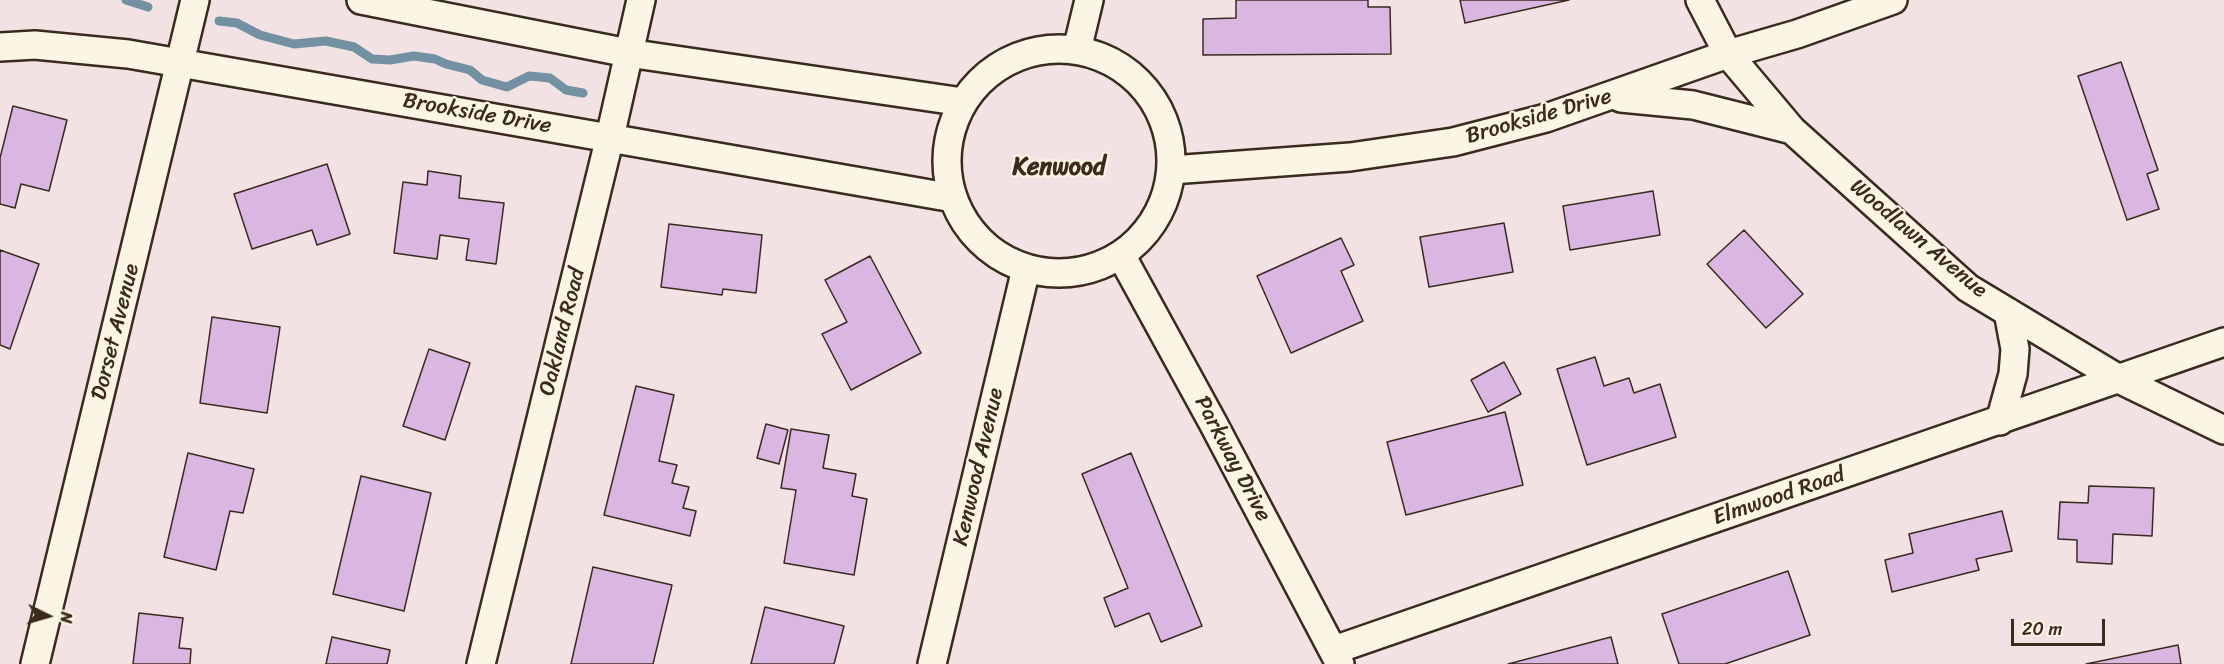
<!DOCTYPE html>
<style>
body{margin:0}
#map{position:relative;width:2224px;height:664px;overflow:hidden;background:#f2e2e4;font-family:Sriracha,sans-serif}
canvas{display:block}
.north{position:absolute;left:18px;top:586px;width:60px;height:60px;-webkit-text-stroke:4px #fcf5e5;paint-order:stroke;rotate:95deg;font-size:16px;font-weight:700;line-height:24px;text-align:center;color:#3b2a1e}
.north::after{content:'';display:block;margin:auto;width:21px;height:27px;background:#3b2a1e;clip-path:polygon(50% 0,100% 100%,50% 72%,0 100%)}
.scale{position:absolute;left:2011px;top:619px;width:94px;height:27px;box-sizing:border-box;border:3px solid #3b2a1e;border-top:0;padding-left:8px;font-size:18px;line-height:21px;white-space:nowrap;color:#3b2a1e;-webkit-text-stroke:4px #fcf5e5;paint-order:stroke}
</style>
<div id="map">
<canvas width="2224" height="664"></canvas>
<div class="north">N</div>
<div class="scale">20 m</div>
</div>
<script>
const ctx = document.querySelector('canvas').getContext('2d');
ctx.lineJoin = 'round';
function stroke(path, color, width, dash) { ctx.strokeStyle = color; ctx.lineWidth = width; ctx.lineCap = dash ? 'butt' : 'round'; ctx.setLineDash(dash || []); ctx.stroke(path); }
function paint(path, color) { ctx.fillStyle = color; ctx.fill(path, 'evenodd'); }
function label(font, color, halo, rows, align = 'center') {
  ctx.font = font + ' Sriracha,sans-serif'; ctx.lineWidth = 4.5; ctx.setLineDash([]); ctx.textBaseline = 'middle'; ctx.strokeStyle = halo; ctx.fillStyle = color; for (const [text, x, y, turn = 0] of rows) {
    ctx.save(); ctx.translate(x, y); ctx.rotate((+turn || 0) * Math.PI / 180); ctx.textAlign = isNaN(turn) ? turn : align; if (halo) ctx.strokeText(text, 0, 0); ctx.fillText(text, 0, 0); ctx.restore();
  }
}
const stream = new Path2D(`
 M 126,0 L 148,7
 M 219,21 L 237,23 L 260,35 L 294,44 L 326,41 L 354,47 L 372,59 L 390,60 L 414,56 L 435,59 L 446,64 L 470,70 L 482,80 L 507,87 L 529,76 L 550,78 L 566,90 L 583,93`);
const building = new Path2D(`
 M 1236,0 L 1368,0 L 1368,7 L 1390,7 L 1391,54 L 1203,55 L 1203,19 L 1236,18 Z
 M 1460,0 L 1569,0 L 1465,23 Z
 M 2121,62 L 2158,170 L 2147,174 L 2159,209 L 2127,220 L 2078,76 Z
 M 13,106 L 67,120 L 49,191 L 21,184 L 15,208 L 0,204 L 0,158 Z
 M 327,164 L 350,234 L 317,245 L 312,230 L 252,249 L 234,194 Z
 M 428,171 L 461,176 L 459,198 L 504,203 L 496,264 L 466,260 L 469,239 L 440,235 L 437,259 L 394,253 L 403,182 L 427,185 Z
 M 1653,191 L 1660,235 L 1570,250 L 1563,206 Z
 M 1504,223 L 1513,272 L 1429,287 L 1420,237 Z
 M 669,224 L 762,235 L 756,293 L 723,289 L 722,295 L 661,287 Z
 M 1744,230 L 1803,294 L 1766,328 L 1707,264 Z
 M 1341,238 L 1354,265 L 1341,271 L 1363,321 L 1291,353 L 1257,276 Z
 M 0,250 L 39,264 L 10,349 L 0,345 Z
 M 870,256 L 921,353 L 851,390 L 822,334 L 847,322 L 825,280 Z
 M 212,317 L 280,327 L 267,413 L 200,403 Z
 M 429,349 L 470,363 L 445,440 L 403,426 Z
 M 1595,357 L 1604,386 L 1629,378 L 1634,393 L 1660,384 L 1676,437 L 1587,465 L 1557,369 Z
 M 1504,362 L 1521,394 L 1488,412 L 1471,380 Z
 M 636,386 L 674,395 L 659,461 L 677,465 L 672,483 L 689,487 L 683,508 L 696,511 L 690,536 L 604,515 Z
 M 1505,412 L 1523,485 L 1406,515 L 1387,442 Z
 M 766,424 L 788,430 L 779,464 L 757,458 Z
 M 791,429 L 829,435 L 823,468 L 856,474 L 852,496 L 867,499 L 854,575 L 784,563 L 796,490 L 781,488 Z
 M 188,453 L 254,469 L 243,513 L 230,511 L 216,570 L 164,557 Z
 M 1131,453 L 1202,626 L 1161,642 L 1149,613 L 1115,627 L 1104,598 L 1128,588 L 1082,474 Z
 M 361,476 L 431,493 L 404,611 L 333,594 Z
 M 2089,486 L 2154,488 L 2152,536 L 2113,534 L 2112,564 L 2077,562 L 2077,540 L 2058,539 L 2060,502 L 2088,503 Z
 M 2002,511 L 2012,551 L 1976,559 L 1979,570 L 1892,592 L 1885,560 L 1913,553 L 1909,534 Z
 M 593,567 L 672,585 L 653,664 L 571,664 Z
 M 1788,571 L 1810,635 L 1725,664 L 1679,664 L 1662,614 Z
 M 765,607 L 844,626 L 834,664 L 751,664 Z
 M 139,613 L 183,618 L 179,648 L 191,649 L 190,664 L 133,664 Z
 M 332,637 L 390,650 L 387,664 L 326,664 Z
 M 1611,637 L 1618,664 L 1508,664 Z
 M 2178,645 L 2181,664 L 2086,664 Z`);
const street = new Path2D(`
 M 361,0 L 628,53 L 963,102
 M 1700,0 L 1728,54 L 1792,130 L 1968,288 L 2119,379 L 2224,430
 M 0,47 L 35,45 L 128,54 L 953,198
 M947 161a112 112 0 1 1 224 0a112 112 0 1 1-224 0Z
 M 1077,50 L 1089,0
 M 1621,98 L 1693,105 L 1792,130
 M 1171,170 L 1350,157 L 1453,142 L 1546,118 L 1728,54 L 1797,34 L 1893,0
 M 1121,255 L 1213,423 L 1340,664
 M 2000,421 L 2013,374 L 2015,349 L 2008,312
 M 1334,650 L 2224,342
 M 35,664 L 195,0
 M 481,664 L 610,137 L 641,0
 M 932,664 L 1026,269`);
const streetNames = [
 ["Brookside Drive",477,114,10],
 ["Brookside Drive",1539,117,-16],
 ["Woodlawn Avenue",1918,239,40],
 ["Dorset Avenue",116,332,-76],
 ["Oakland Road",563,332,-76],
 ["Parkway Drive",1232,459,62],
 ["Kenwood Avenue",979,467,-77],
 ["Elmwood Road",1779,497,-19]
];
const neighbourhoodNames = [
 ["Kenwood",1059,168]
];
stroke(stream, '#7391a2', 9);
paint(building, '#d9b7e2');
stroke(building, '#3b2a1e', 1.5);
stroke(street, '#3b2a1e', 32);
stroke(street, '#fcf5e5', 27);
label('22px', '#3b2a1e', '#fcf5e5', streetNames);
label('bold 24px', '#3b2a1e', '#fcf5e5', neighbourhoodNames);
</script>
